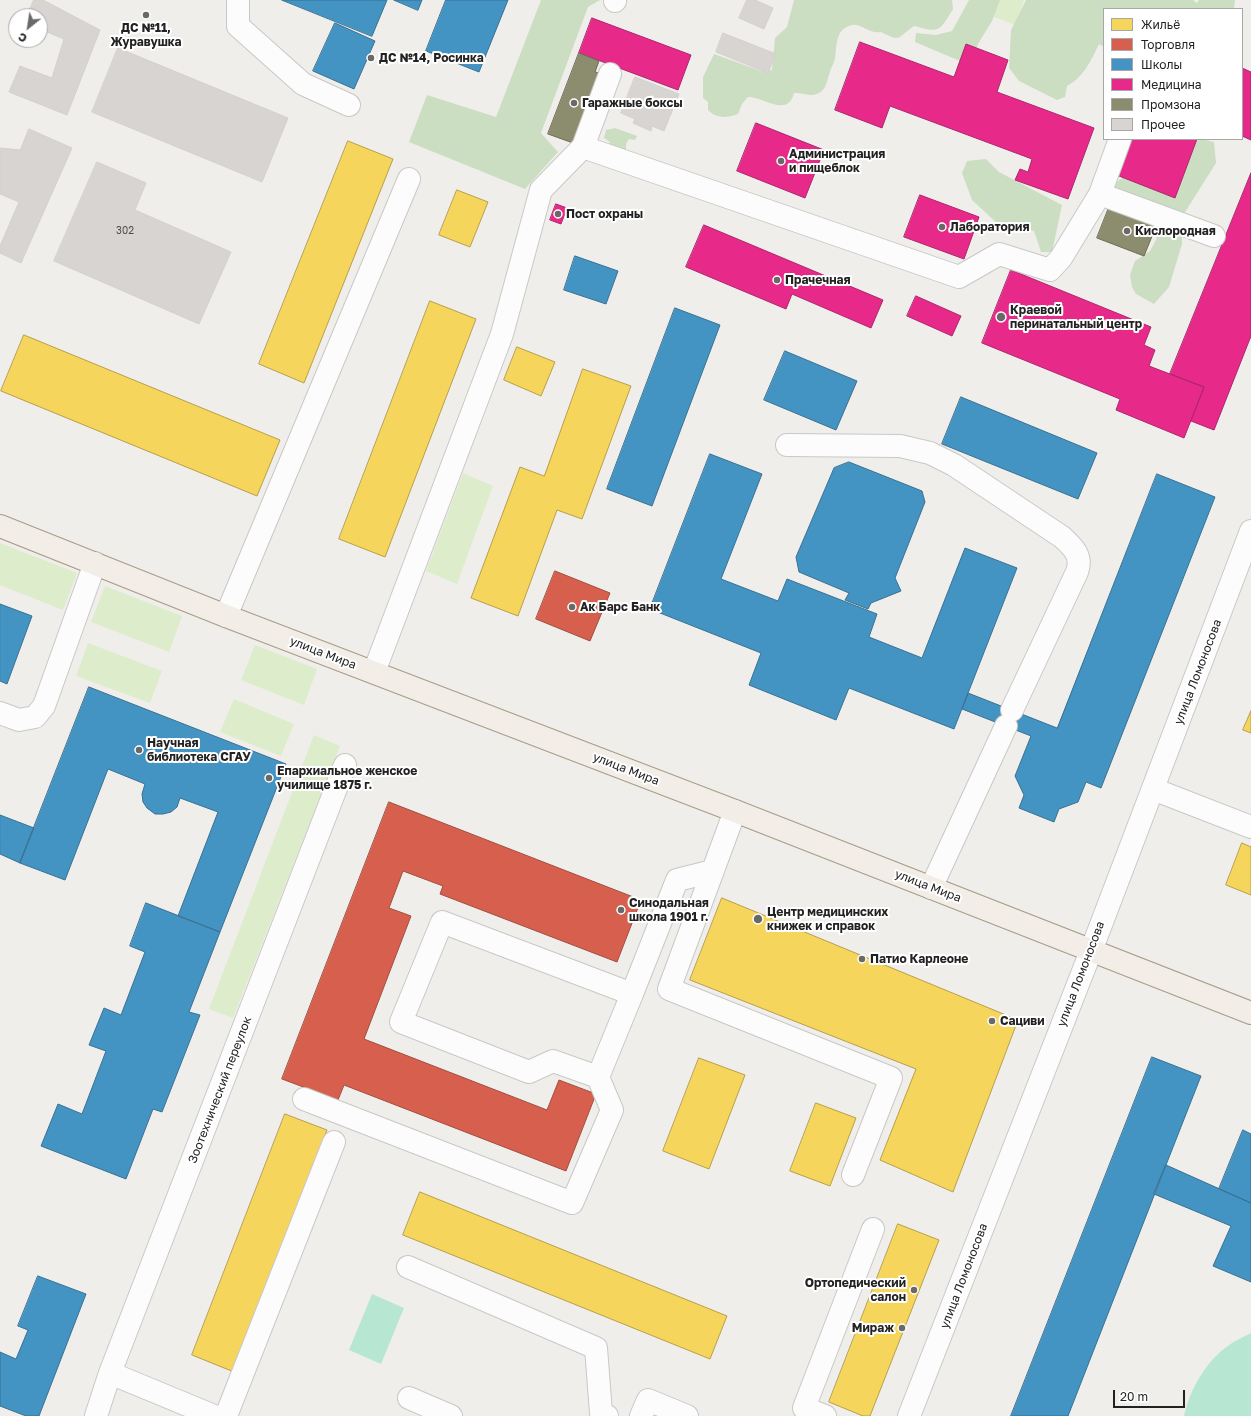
<!DOCTYPE html>
<meta charset="utf-8">
<style>
body{margin:0}
#map{position:relative;width:1251px;height:1416px;overflow:hidden;background:#f0eeeb;font-family:"Golos Text",sans-serif}
canvas{display:block}
.legend{position:absolute;left:1103px;top:8px;width:140px;height:132px;box-sizing:border-box;background:#fff;border:1px solid #a7a7a7;margin:0;padding:5px 7px;list-style:none;font-size:12px;color:#222}
.legend li{display:flex;align-items:center;gap:8px;height:20px}
.legend b{width:20px;border:1px solid #a7a7a7}
.north{position:absolute;left:8px;top:8px;width:40px;height:40px;box-sizing:border-box;background:#fff;border:1px solid #a7a7a7;border-radius:50%;rotate:210deg;font-size:11px;font-weight:700;line-height:16px;text-align:center;color:#222}
.north::after{content:'';display:block;margin:auto;width:14px;height:18px;background:#6a6968;clip-path:polygon(50% 0,100% 100%,50% 72%,0 100%)}
.scale{position:absolute;left:1113px;top:1390px;width:72px;height:18px;box-sizing:border-box;border:2px solid #222;border-top:0;padding-left:5px;font-size:12px;line-height:14px;white-space:nowrap;color:#222;-webkit-text-stroke:3px #fff;paint-order:stroke}
</style>
<div id="map">
<canvas width="1251" height="1416"></canvas>
<ul class="legend">
<li><b style="height:11px;background:#f6d55c"></b>Жильё</li>
<li><b style="height:11px;background:#d6604d"></b>Торговля</li>
<li><b style="height:11px;background:#4393c3"></b>Школы</li>
<li><b style="height:11px;background:#e7298a"></b>Медицина</li>
<li><b style="height:11px;background:#8c8c6e"></b>Промзона</li>
<li><b style="height:11px;background:#d7d4d2"></b>Прочее</li>
</ul>
<div class="north">С</div>
<div class="scale">20 m</div>
</div>
<script>
const ctx = document.querySelector('canvas').getContext('2d');
ctx.lineJoin = 'round';
function paint(path, color) { ctx.fillStyle = color; ctx.fill(path, 'evenodd'); }
function stroke(path, color, width, dash) { ctx.strokeStyle = color; ctx.lineWidth = width; ctx.lineCap = dash ? 'butt' : 'round'; ctx.setLineDash(dash || []); ctx.stroke(path); }
function label(font, color, halo, rows, align = 'center') {
  ctx.font = font + ' "Golos Text",sans-serif'; ctx.lineWidth = 4; ctx.setLineDash([]); ctx.textBaseline = 'middle'; ctx.strokeStyle = halo; ctx.fillStyle = color; for (const [text, x, y, turn = 0] of rows) {
    ctx.save(); ctx.translate(x, y); ctx.rotate((+turn || 0) * Math.PI / 180); ctx.textAlign = isNaN(turn) ? turn : align; if (halo) ctx.strokeText(text, 0, 0); ctx.fillText(text, 0, 0); ctx.restore();
  }
}
const grass = new Path2D(`
 M 985,0 L 1024,0 L 1015,25 L 981,12 Z
 M 463,473 L 493,486 L 457,584 L 426,571 Z
 M 0,543 L 77,573 L 63,610 L 0,585 Z
 M 105,586 L 182,616 L 169,652 L 91,622 Z
 M 88,643 L 162,671 L 150,703 L 76,676 Z
 M 255,645 L 317,669 L 304,705 L 241,680 Z
 M 234,699 L 294,724 L 281,756 L 220,732 Z
 M 314,735 L 340,746 L 233,1018 L 209,1009 Z`);
const forest = new Path2D(`
 M 541,0 L 600,0 L 588,7 L 541,133 L 558,152 L 525,189 L 409,142 L 427,95 L 496,117 Z
 M 794,0 L 952,0 L 953,9 C 939,32 940,33 914,26 C 895,39 902,42 881,32 C 868,34 861,23 852,25 C 835,29 837,45 835,58 C 834,64 831,67 830,72 C 827,79 827,89 819,93 C 810,98 803,92 794,93 C 788,118 764,97 748,97 L 742,104 L 738,114 C 726,118 717,119 708,110 L 708,102 L 703,98 L 703,77 L 714,54 L 761,71 L 772,70 L 775,38 L 787,27 Z
 M 969,0 L 1000,0 L 992,21 L 978,44 L 974,55 L 960,61 L 915,42 L 916,33 L 936,35 L 952,31 Z
 M 1026,0 L 1193,0 L 1197,3 L 1199,0 L 1235,0 L 1234,9 L 1104,9 L 1104,47 L 1099,44 C 1092,59 1083,78 1067,86 L 1065,97 L 1057,100 L 1019,81 L 1009,68 L 1011,30 Z
 M 615,128 L 637,136 L 635,140 L 629,139 L 626,144 L 626,150 L 629,152 L 607,148 L 610,142 L 604,138 L 606,130 Z
 M 1201,139 L 1214,142 L 1216,163 L 1182,217 L 1182,244 L 1169,287 L 1154,304 L 1136,294 L 1132,287 L 1130,275 L 1135,261 L 1150,251 L 1157,238 L 1117,214 L 1107,211 C 1110,191 1110,185 1128,174 Z
 M 986,159 L 999,172 L 1062,205 L 1052,252 L 1041,252 L 1034,231 L 999,225 L 972,200 L 962,173 L 967,161 Z`);
const pitch = new Path2D(`
 M 372,1294 L 404,1308 L 381,1364 L 349,1350 Z
 M 1251,1333 L 1251,1416 L 1184,1416 C 1190,1389 1206,1361 1229,1345 C 1236,1340 1244,1337 1251,1333 Z`);
const homes = new Path2D(`
 M 348,141 L 393,159 L 304,383 L 259,364 Z
 M 457,190 L 488,202 L 470,247 L 439,235 Z
 M 430,301 L 476,319 L 385,557 L 339,539 Z
 M 24,335 L 280,440 L 257,496 L 1,391 Z
 M 517,347 L 555,362 L 541,396 L 504,380 Z
 M 583,369 L 631,386 L 582,519 L 557,510 L 518,616 L 471,598 L 520,467 L 544,476 Z
 M 1251,711 L 1251,733 L 1243,730 Z
 M 1242,843 L 1251,847 L 1251,895 L 1226,885 Z
 M 722,898 L 1018,1020 L 953,1192 L 880,1160 L 916,1069 L 690,980 Z
 M 699,1058 L 745,1075 L 709,1169 L 663,1151 Z
 M 816,1103 L 856,1118 L 830,1186 L 790,1171 Z
 M 285,1114 L 327,1130 L 234,1372 L 192,1355 Z
 M 420,1192 L 727,1316 L 710,1359 L 403,1235 Z
 M 898,1224 L 939,1240 L 870,1416 L 863,1416 L 829,1402 Z`);
const shops = new Path2D(`
 M 555,571 L 610,593 L 590,641 L 536,619 Z
 M 389,802 L 641,900 L 617,962 L 440,894 L 443,886 L 403,871 L 389,908 L 411,916 L 364,1039 L 547,1110 L 559,1080 L 596,1094 L 566,1171 L 344,1085 L 338,1100 L 282,1079 Z`);
const schools = new Path2D(`
 M 282,0 L 387,0 L 372,36 Z
 M 394,0 L 422,0 L 418,10 Z
 M 446,0 L 508,0 L 479,72 L 426,51 Z
 M 335,23 L 375,41 L 354,89 L 313,71 Z
 M 575,256 L 618,271 L 606,304 L 564,290 Z
 M 675,308 L 720,325 L 652,506 L 607,489 Z
 M 785,351 L 857,381 L 836,430 L 764,400 Z
 M 961,397 L 1097,453 L 1078,499 L 942,444 Z
 M 710,454 L 762,474 L 721,579 L 778,601 L 787,579 L 877,614 L 869,637 L 922,658 L 965,548 L 1017,568 L 954,729 L 849,688 L 836,720 L 749,685 L 761,653 L 650,609 Z
 M 849,462 L 922,491 L 925,502 L 895,578 L 901,591 L 871,603 L 868,609 L 845,600 L 849,593 L 799,572 L 796,557 L 834,468 Z
 M 1157,474 L 1215,497 L 1101,788 L 1086,782 L 1078,802 L 1059,809 L 1054,822 L 1019,808 L 1024,795 L 1015,776 L 1031,736 L 962,709 L 968,693 L 1057,728 Z
 M 0,604 L 32,616 L 7,684 L 0,681 Z
 M 89,687 L 286,764 L 220,932 L 178,916 L 218,812 L 180,798 L 177,807 L 171,812 L 163,814 L 155,814 L 147,808 L 143,802 L 142,794 L 145,784 L 108,769 L 65,880 L 20,863 Z
 M 0,815 L 34,828 L 20,863 L 0,854 Z
 M 146,903 L 220,932 L 189,1012 L 200,1015 L 162,1112 L 153,1109 L 126,1179 L 41,1146 L 58,1104 L 82,1114 L 106,1051 L 89,1045 L 104,1008 L 121,1015 L 145,952 L 130,946 Z
 M 1152,1057 L 1201,1076 L 1166,1165 L 1068,1416 L 1011,1416 Z
 M 1243,1130 L 1251,1134 L 1251,1203 L 1219,1189 Z
 M 1166,1165 L 1251,1203 L 1251,1282 L 1213,1266 L 1231,1226 L 1154,1194 Z
 M 38,1276 L 86,1294 L 39,1416 L 26,1416 L 0,1406 L 0,1352 L 16,1359 L 28,1330 L 18,1326 Z`);
const health = new Path2D(`
 M 592,18 L 691,55 L 678,90 L 579,53 Z
 M 860,42 L 954,77 L 966,44 L 1008,60 L 997,92 L 1094,128 L 1068,199 L 1015,180 L 1020,169 L 1028,172 L 1032,159 L 890,106 L 882,128 L 835,110 Z
 M 1242,68 L 1251,72 L 1251,140 L 1242,136 Z
 M 756,123 L 824,150 L 805,198 L 737,171 Z
 M 1133,139 L 1197,139 L 1175,198 L 1119,176 Z
 M 1251,173 L 1251,336 L 1214,430 L 1191,421 L 1204,387 L 1170,374 Z
 M 920,195 L 979,217 L 964,259 L 904,237 Z
 M 556,204 L 567,208 L 561,224 L 550,220 Z
 M 704,225 L 883,300 L 871,328 L 792,294 L 786,309 L 686,267 Z
 M 1011,270 L 1151,327 L 1144,345 L 1155,350 L 1149,366 L 1204,387 L 1184,438 L 1116,410 L 1120,399 L 982,343 Z
 M 916,296 L 961,316 L 952,336 L 907,316 Z`);
const industry = new Path2D(`
 M 579,53 L 599,61 L 595,72 L 600,73 L 573,143 L 548,134 Z
 M 1110,205 L 1157,224 L 1144,256 L 1097,238 Z`);
const building = new Path2D(`
 M 34,0 L 43,0 L 100,30 L 67,115 L 9,92 L 20,66 L 52,78 L 64,39 L 40,29 L 40,16 L 27,16 Z
 M 747,0 L 755,0 L 773,8 L 764,29 L 739,18 Z
 M 723,33 L 776,54 L 768,73 L 716,52 Z
 M 118,48 L 288,118 L 262,182 L 92,112 Z
 M 635,77 L 679,94 L 664,131 L 652,126 L 651,131 L 633,123 L 635,119 L 621,113 Z
 M 29,129 L 72,148 L 21,263 L 0,253 L 0,246 L 19,202 L 0,194 L 0,148 L 20,150 Z
 M 97,162 L 146,183 L 135,210 L 231,252 L 199,324 L 54,261 Z`);
const minor = new Path2D(`
 M 238,0 L 238,26 L 303,84 L 349,105
 M 615,1 L 615,0
 M 583,147 L 959,277 L 999,254 L 1050,270 L 1061,258 L 1100,194 L 1120,139
 M 1100,194 L 1214,236
 M 787,445 L 900,446 L 930,453 L 954,465 L 1062,537 C 1073,547 1083,556 1077,572 L 1012,710
 M 226,616 L 409,179
 M 374,672 L 502,334 L 541,190 L 583,147 L 610,74
 M 0,713 L 19,720 L 35,717 L 44,706 L 95,563
 M 1153,789 L 1251,827
 M 735,811 L 669,989 L 891,1078 L 853,1175
 M 931,888 L 1006,726
 M 632,994 L 598,1077 L 553,1061 L 529,1072 L 401,1022 L 442,922 L 632,994 L 677,880 L 713,871
 M 304,1099 L 572,1203 L 612,1110 L 598,1077
 M 408,1267 L 596,1348 L 601,1413 L 607,1416
 M 110,1373 L 214,1416
 M 409,1398 L 451,1416
 M 96,1416 L 110,1373 L 345,765
 M 226,1416 L 334,1142
 M 641,1416 L 648,1400 L 687,1416
 M 825,1416 L 804,1408 L 873,1229
 M 909,1416 L 1091,951 L 1251,531`);
const major = new Path2D(`
 M 0,526 L 226,616 L 735,811 L 1251,1013`);
const markers = [
 [146,15,4,"#6a6968"],
 [371,58,4,"#6a6968"],
 [574,103,4,"#6a6968"],
 [781,161,4,"#6a6968"],
 [558,214,4,"#6a6968"],
 [942,227,4,"#6a6968"],
 [1127,231,4,"#6a6968"],
 [777,280,4,"#6a6968"],
 [1001,317,5,"#6a6968"],
 [572,607,4,"#6a6968"],
 [139,750,4,"#6a6968"],
 [269,778,4,"#6a6968"],
 [621,910,4,"#6a6968"],
 [758,919,5,"#6a6968"],
 [862,959,4,"#6a6968"],
 [992,1021,4,"#6a6968"],
 [914,1290,4,"#6a6968"],
 [902,1328,4,"#6a6968"]
];
const numberNames = [
 ["302",125,231]
];
const poiNames = [
 ["ДС №11,",146,28,"center"],
 ["Журавушка",146,42,"center"],
 ["ДС №14, Росинка",379,58],
 ["Гаражные боксы",582,103],
 ["Администрация",789,154],
 ["и пищеблок",789,168],
 ["Пост охраны",566,214],
 ["Лаборатория",950,227],
 ["Кислородная",1135,231],
 ["Прачечная",785,280],
 ["Краевой",1010,310],
 ["перинатальный центр",1010,324],
 ["Ак Барс Банк",580,607],
 ["Научная",147,743],
 ["библиотека СГАУ",147,757],
 ["Епархиальное женское",277,771],
 ["училище 1875 г.",277,785],
 ["Синодальная",629,903],
 ["школа 1901 г.",629,917],
 ["Центр медицинских",767,912],
 ["книжек и справок",767,926],
 ["Патио Карлеоне",870,959],
 ["Сациви",1000,1021],
 ["Ортопедический",906,1283,"right"],
 ["салон",906,1297,"right"],
 ["Мираж",894,1328,"right"]
];
const streetNames = [
 ["улица Мира",323,653,21],
 ["улица Ломоносова",1198,672,-69],
 ["улица Мира",626,769,21],
 ["улица Мира",928,886,21],
 ["улица Ломоносова",1081,974,-69],
 ["Зоотехнический переулок",220,1090,-69],
 ["улица Ломоносова",964,1276,-69]
];
paint(grass, '#ddeccb');
paint(forest, '#cbdec1');
paint(pitch, '#b7e6d2');
paint(homes, '#f6d55c');
stroke(homes, '#b69f4b', 1);
paint(shops, '#d6604d');
stroke(shops, '#a04d40', 1);
paint(schools, '#4393c3');
stroke(schools, '#397193', 1);
paint(health, '#e7298a');
stroke(health, '#ac276b', 1);
paint(industry, '#8c8c6e');
stroke(industry, '#6c6c57', 1);
paint(building, '#d7d4d2');
stroke(building, '#d3d0cc', 1);
stroke(minor, '#c9c8c7', 24);
stroke(major, '#a79c86', 24);
stroke(minor, '#fdfcfc', 22);
stroke(major, '#f3ede7', 22);
for (const [x, y, r, color] of markers) { const dot = new Path2D(); dot.arc(x, y, r, 0, 2 * Math.PI); ctx.fillStyle = color; ctx.fill(dot); stroke(dot, '#fff', 1.5); }
label('10px', '#4f4e4e', null, numberNames);
label('bold 12px', '#222', '#fff', poiNames, 'left');
label('12px', '#222', '#fff', streetNames);
</script>
